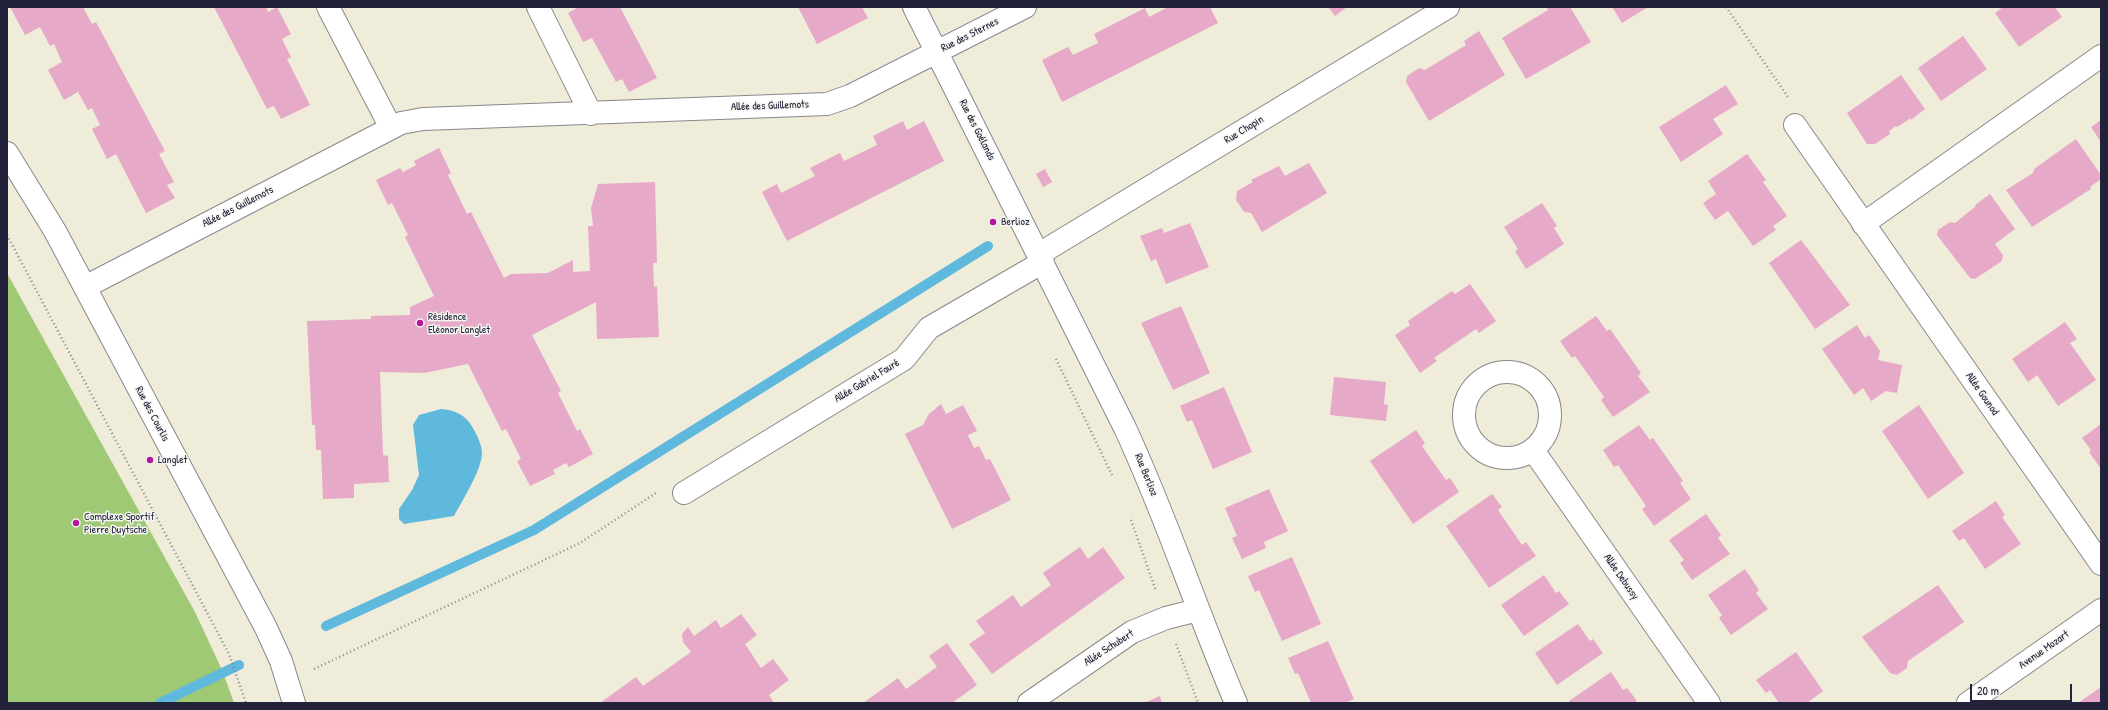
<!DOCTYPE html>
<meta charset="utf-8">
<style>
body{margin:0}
#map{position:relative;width:2108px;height:710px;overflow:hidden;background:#f0ecda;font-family:"Patrick Hand",sans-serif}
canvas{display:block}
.frame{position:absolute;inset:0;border:8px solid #22223b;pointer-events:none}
.scale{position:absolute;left:1970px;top:684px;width:102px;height:18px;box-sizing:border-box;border:2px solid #22223b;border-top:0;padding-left:5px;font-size:12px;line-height:14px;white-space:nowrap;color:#22223b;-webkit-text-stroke:3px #f6f6f2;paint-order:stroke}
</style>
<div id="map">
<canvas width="2108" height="710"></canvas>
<div class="frame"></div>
<div class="scale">20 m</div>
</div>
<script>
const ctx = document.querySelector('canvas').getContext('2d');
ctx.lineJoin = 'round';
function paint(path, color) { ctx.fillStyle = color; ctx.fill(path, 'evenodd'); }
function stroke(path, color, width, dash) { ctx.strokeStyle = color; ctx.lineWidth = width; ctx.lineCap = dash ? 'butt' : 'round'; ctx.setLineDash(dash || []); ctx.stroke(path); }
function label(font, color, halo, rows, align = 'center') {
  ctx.font = font + ' "Patrick Hand",sans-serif'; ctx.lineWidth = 3; ctx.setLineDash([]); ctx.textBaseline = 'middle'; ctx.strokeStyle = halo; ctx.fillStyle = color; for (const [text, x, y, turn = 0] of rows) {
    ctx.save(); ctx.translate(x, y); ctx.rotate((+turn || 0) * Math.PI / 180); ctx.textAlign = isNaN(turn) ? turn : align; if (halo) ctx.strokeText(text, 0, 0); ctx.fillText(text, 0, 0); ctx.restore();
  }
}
const green = new Path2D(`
 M 7,273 L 195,612 L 223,672 L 234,703 L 7,703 Z`);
const water = new Path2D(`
 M 441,409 C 455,410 466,415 473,428 C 477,436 482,444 482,454 C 481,471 462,501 454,516 L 404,524 L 399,519 L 399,509 L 412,490 L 419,475 L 413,425 L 419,415 Z`);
const stream = new Path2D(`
 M 326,626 L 534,530 L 988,246
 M 160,703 L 239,665`);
const building = new Path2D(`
 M 10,7 L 83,7 L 92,24 L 96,22 L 165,151 L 159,154 L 174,182 L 167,185 L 175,198 L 146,213 L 116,154 L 107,159 L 92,129 L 100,125 L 92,108 L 88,110 L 78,92 L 64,100 L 48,70 L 62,62 L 54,44 L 50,46 L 40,27 L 25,35 Z
 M 214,7 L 266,7 L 268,12 L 277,7 L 291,34 L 282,39 L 291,57 L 287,59 L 310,105 L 281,119 L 274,106 L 267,109 Z
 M 576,7 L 620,7 L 657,78 L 629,92 L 622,79 L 616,82 L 592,38 L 583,42 L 568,13 L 577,8 Z
 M 798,7 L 862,7 L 868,18 L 817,44 Z
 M 1168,7 L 1210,7 L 1218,23 L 1062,102 L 1042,60 L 1068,47 L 1073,55 L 1098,43 L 1094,34 L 1145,8 L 1149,17 Z
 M 1328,7 L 1347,7 L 1335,16 Z
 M 1546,7 L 1570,7 L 1591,42 L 1526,79 L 1502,38 L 1548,10 Z
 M 1612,7 L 1648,7 L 1622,23 Z
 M 2003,7 L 2055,7 L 2062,17 L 2019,47 L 1995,13 Z
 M 1479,31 L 1505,75 L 1429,121 L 1406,82 L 1407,76 L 1419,68 L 1425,70 L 1466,45 L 1464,41 Z
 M 1963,36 L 1987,69 L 1941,101 L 1918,68 Z
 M 1901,75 L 1925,109 L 1911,120 L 1911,118 L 1897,127 L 1896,126 L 1889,131 L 1890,134 L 1875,144 L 1867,144 L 1847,113 Z
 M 1726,85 L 1738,104 L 1713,119 L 1723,134 L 1681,162 L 1659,127 Z
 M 2101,120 L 2101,142 L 2091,127 Z
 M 903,121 L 907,130 L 924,121 L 944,161 L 787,241 L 762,192 L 777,184 L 781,193 L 815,176 L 810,168 L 840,153 L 844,161 L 877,145 L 873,136 Z
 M 2076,139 L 2101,175 L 2101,179 L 2090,187 L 2091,189 L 2032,227 L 2006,190 L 2033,173 L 2034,169 Z
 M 439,148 L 451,173 L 448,175 L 467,214 L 471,212 L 504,278 L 511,274 L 548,273 L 573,260 L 573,272 L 590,271 L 588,226 L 593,226 L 591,208 L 598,184 L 655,182 L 657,263 L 653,263 L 654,287 L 657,286 L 659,337 L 597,339 L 596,302 L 532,335 L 561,391 L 558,393 L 577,431 L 580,429 L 593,454 L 569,467 L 566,463 L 553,470 L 555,474 L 530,486 L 517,461 L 521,459 L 506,429 L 502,431 L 468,364 L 424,373 L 380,372 L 383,455 L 388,456 L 389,482 L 354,484 L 354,498 L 323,499 L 321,450 L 316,450 L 315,425 L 312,425 L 307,321 L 371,319 L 371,316 L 410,315 L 410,307 L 434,296 L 405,237 L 408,235 L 392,203 L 388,205 L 376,180 L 400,168 L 403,172 L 416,165 L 414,161 Z
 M 1747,154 L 1766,180 L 1763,182 L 1787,216 L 1773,226 L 1776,230 L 1753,246 L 1728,211 L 1715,220 L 1703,203 L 1716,194 L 1708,181 Z
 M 1309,163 L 1327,193 L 1262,232 L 1251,213 L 1244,212 L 1236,200 L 1237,191 L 1253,182 L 1251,180 L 1279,166 L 1285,176 Z
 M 1045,169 L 1052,182 L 1043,187 L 1036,174 Z
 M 1990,194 L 2015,229 L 1995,244 L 2003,255 L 2002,261 L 1975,279 L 1970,278 L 1937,235 L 1938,230 L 1950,222 L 1955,223 L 1976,206 L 1975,205 Z
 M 1542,203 L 1557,226 L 1554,228 L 1564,244 L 1526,269 L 1515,251 L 1518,249 L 1504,227 Z
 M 1190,223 L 1209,267 L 1166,284 L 1156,259 L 1151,261 L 1140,236 L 1162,228 L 1164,233 Z
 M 1801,240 L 1850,305 L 1815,329 L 1769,263 Z
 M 1470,284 L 1496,321 L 1479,333 L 1476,329 L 1434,358 L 1437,361 L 1420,373 L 1395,335 L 1410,325 L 1408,321 L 1452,291 L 1455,294 Z
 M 1181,306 L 1210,373 L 1173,390 L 1141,323 Z
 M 1596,316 L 1607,331 L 1610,329 L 1641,373 L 1638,376 L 1650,392 L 1613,417 L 1601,400 L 1604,397 L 1575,356 L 1572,358 L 1560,341 Z
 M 2065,322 L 2077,339 L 2070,343 L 2096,380 L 2058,406 L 2037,375 L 2028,382 L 2012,359 Z
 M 1857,325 L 1865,338 L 1869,335 L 1880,351 L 1878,360 L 1902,365 L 1897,393 L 1886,391 L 1871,401 L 1863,388 L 1854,395 L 1822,349 Z
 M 1334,377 L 1386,382 L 1384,404 L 1388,405 L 1386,421 L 1330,415 Z
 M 1224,387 L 1252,452 L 1213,469 L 1192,420 L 1187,422 L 1180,406 Z
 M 941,404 L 946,414 L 963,405 L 977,431 L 968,435 L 974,448 L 979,446 L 986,460 L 990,459 L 1011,500 L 952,529 L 905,434 L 923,425 L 929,414 Z
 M 1919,405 L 1964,473 L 1928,499 L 1882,431 Z
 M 2101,424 L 2101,469 L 2089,452 L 2091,450 L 2082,438 Z
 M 1639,425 L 1650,440 L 1653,438 L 1683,481 L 1680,483 L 1691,499 L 1654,526 L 1642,509 L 1646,506 L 1618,465 L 1614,467 L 1603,450 Z
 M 1416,430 L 1425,443 L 1422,446 L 1446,480 L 1450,478 L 1459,492 L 1413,524 L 1370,461 Z
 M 1269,489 L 1288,531 L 1264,542 L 1266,548 L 1242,559 L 1232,538 L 1237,536 L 1225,508 Z
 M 1492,494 L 1502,507 L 1498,510 L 1522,545 L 1526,542 L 1536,556 L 1489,588 L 1446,526 Z
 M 1996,501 L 2005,515 L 2002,517 L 2021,544 L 1985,569 L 1964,538 L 1959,541 L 1952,531 Z
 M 1706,514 L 1721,535 L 1718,538 L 1730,554 L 1692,580 L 1680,563 L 1684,560 L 1669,540 Z
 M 1080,547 L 1088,559 L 1103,547 L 1125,578 L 992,674 L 969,644 L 985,633 L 976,621 L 1013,595 L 1021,607 L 1051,585 L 1043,573 Z
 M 1292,557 L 1321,624 L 1282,641 L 1259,590 L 1255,592 L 1248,576 Z
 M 1745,569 L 1759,590 L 1756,593 L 1768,609 L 1731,635 L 1719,618 L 1722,615 L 1708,595 Z
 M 1544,575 L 1556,593 L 1559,591 L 1569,604 L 1524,636 L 1501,605 Z
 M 1938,585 L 1964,622 L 1908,661 L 1907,668 L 1897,675 L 1890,673 L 1862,637 Z
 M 741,614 L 757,635 L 745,644 L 761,668 L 773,659 L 789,680 L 769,695 L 774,703 L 600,703 L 636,677 L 643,686 L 691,652 L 683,642 L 682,634 L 688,627 L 694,636 L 716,620 L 721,628 Z
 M 1578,624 L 1590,641 L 1593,639 L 1603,653 L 1557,685 L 1535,653 Z
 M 1328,641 L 1354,699 L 1345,703 L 1311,703 L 1298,673 L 1295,674 L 1288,658 Z
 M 947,643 L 977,685 L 952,703 L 863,703 L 898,678 L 906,689 L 937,667 L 929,656 Z
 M 1796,652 L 1823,691 L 1807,703 L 1779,703 L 1770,690 L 1766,693 L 1756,680 Z
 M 1611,672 L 1623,690 L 1627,688 L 1637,701 L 1634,703 L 1570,703 L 1569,701 Z
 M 2101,687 L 2101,703 L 2078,703 Z
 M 1160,696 L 1162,703 L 1144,703 Z`);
const path = new Path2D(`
 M 1726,7 L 1788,97
 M 7,235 L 229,654 L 246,703
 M 1056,359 L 1113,477
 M 1131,520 L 1156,591
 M 1176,644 L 1198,703
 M 314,669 L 580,543 L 656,493`);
const street = new Path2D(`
 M 328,7 L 391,128
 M 538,7 L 591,114
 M 914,7 L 1125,428 C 1167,518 1197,612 1236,703
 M 1795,125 L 2101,564
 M 7,153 L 55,231 L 266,628 L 281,661 L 294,703
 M 1863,224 L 2101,56
 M 1039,254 L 1448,7
 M 85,287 L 401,123 L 423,119 L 827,104 L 850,96 L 1025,7
 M1464 415a43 43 0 1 1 86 0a43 43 0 1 1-86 0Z
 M 1533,450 L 1709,703
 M 684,493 L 904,359 L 929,328 L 1043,262
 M 1029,703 L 1132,632 L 1166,618 L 1198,610
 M 1968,703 L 2101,610`);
const markers = [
 [993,222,4,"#b5179e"],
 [420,323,4,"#b5179e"],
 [150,460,4,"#b5179e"],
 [76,523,4,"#b5179e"]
];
const streetNames = [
 ["Rue des Sternes",970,35,-27],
 ["Allée des Guillemots",770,106,-2],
 ["Rue des Goélands",977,130,63],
 ["Rue Chopin",1244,130,-31],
 ["Allée des Guillemots",238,207,-27],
 ["Allée Gabriel Fauré",867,381,-31],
 ["Allée Gounod",1982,394,55],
 ["Rue des Courlis",152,414,62],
 ["Rue Berlioz",1146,475,68],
 ["Allée Debussy",1621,577,55],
 ["Allée Schubert",1109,648,-33],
 ["Avenue Mozart",2044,650,-35]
];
const poiNames = [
 ["Berlioz",1001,222],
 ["Résidence",428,317],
 ["Eléonor Langlet",428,330],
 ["Langlet",158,460],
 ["Complexe Sportif",84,517],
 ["Pierre Duytsche",84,530]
];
paint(green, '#a0c975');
paint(water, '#5eb9dc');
stroke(stream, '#5eb9dc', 10);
paint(building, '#e6a9c8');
stroke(street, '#89878a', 24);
stroke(path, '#89878a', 2.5, [1, 3]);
stroke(street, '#fff', 22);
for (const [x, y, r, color] of markers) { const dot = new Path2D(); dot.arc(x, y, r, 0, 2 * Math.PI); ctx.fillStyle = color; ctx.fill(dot); stroke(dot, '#f6f6f2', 1.5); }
label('11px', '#22223b', '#f6f6f2', streetNames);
label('11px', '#22223b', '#f6f6f2', poiNames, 'left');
</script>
